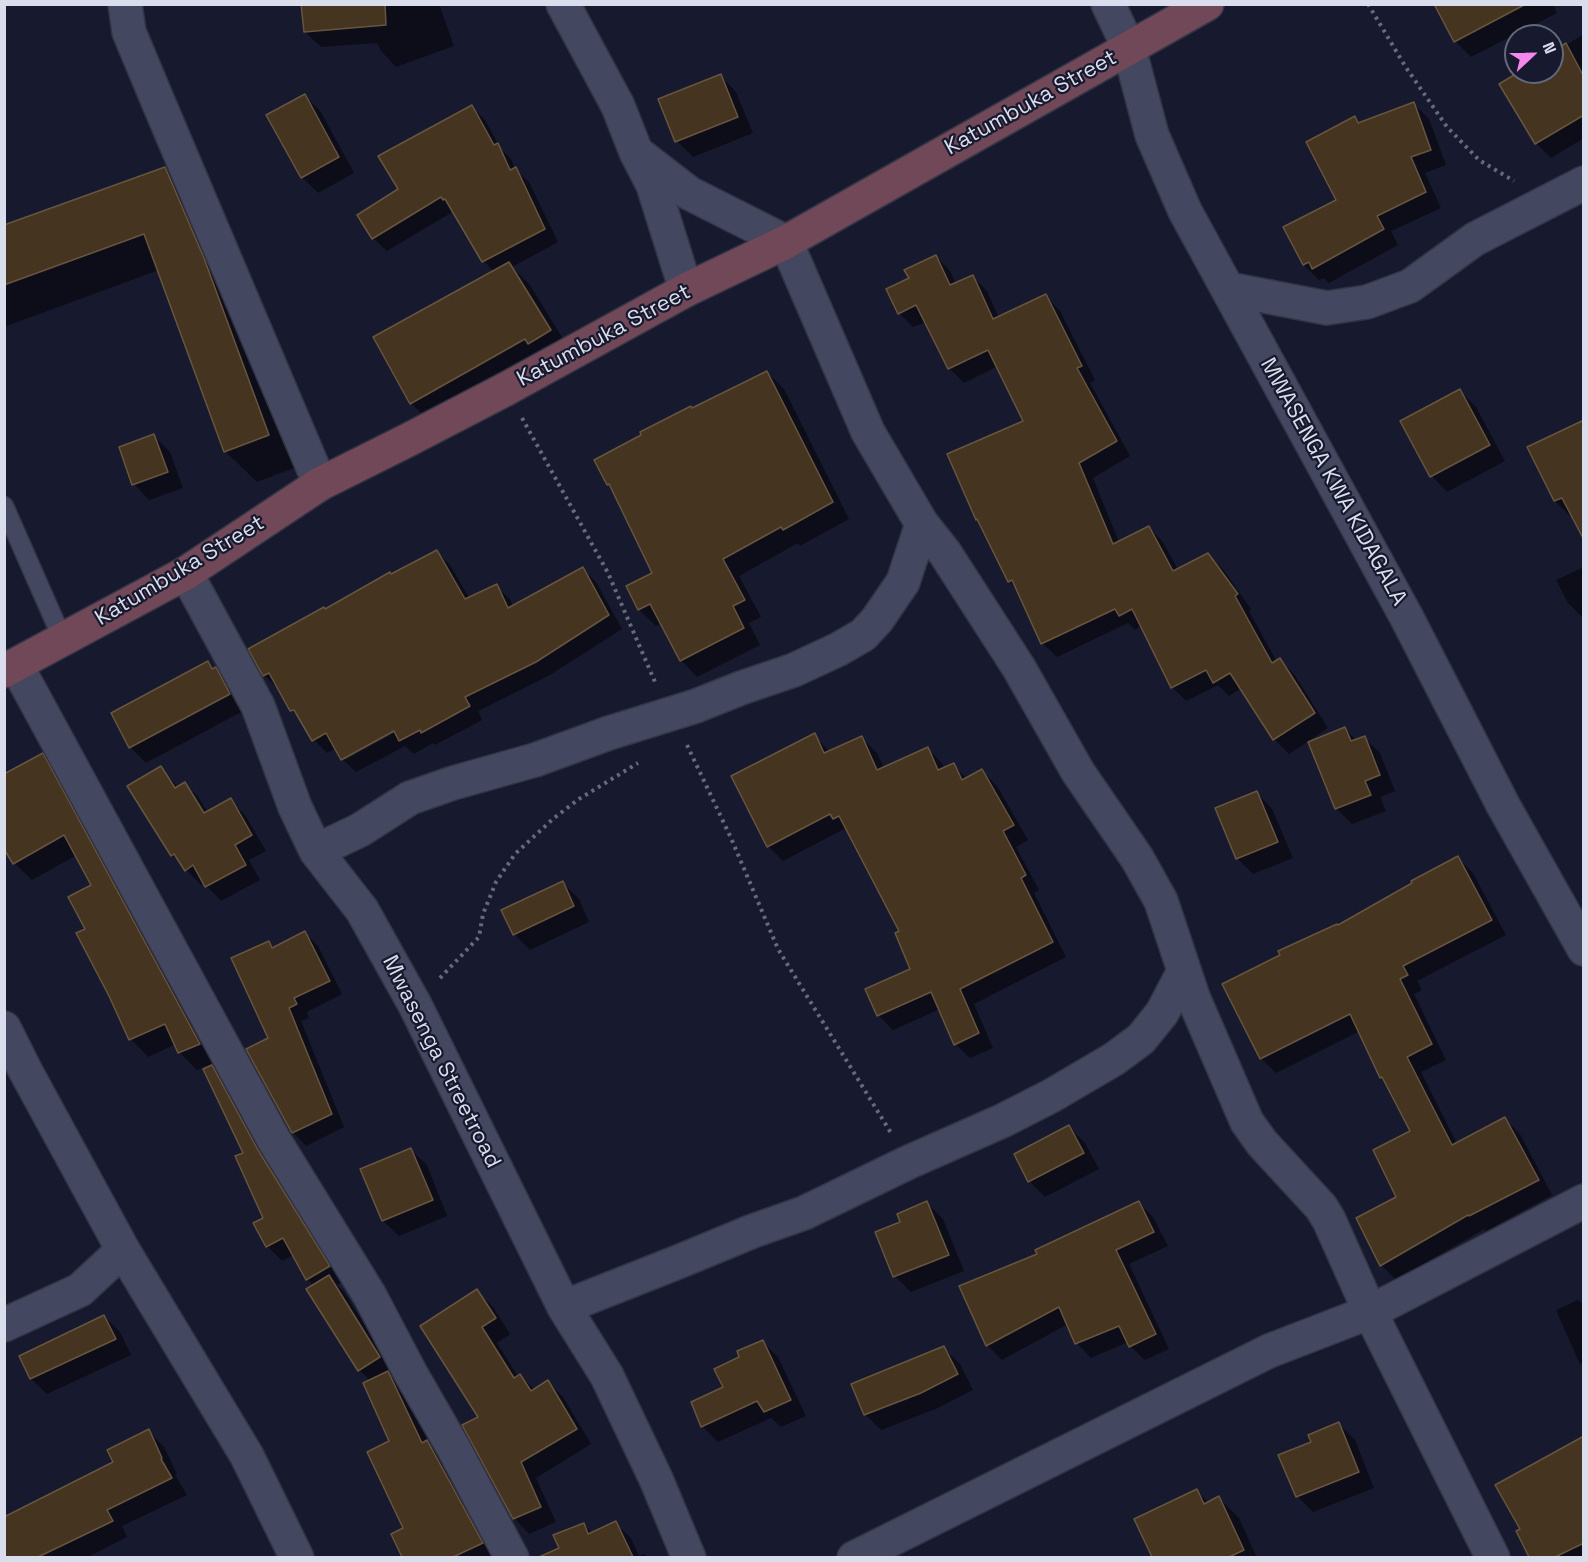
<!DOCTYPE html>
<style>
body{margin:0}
#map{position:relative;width:1588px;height:1562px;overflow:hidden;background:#17192e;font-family:"Space Grotesk",sans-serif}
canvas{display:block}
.frame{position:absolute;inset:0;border:6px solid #daddec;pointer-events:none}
.north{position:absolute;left:1504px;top:24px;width:60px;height:60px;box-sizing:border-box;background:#17192e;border:2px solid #65677a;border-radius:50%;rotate:68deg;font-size:16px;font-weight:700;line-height:24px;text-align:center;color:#daddec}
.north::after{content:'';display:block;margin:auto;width:21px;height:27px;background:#f688ed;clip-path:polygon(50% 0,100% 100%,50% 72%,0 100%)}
</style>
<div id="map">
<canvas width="1588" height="1562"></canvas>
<div class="frame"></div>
<div class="north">N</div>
</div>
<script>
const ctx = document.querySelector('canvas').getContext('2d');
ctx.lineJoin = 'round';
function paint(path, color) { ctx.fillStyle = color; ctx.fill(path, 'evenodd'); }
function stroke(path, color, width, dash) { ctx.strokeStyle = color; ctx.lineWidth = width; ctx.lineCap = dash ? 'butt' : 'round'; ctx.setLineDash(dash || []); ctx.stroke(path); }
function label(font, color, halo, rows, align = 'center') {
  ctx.font = font + ' "Space Grotesk",sans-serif'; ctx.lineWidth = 4.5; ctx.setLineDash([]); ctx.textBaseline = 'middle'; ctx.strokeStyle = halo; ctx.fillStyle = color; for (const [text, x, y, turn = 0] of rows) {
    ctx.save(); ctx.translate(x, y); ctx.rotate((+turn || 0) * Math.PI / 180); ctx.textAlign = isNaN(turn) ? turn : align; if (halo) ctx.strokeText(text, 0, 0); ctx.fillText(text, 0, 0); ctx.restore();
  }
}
const shadow = new Path2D(`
 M 303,4 L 439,4 L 454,46 L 396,67 L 381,51 L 377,43 L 321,47 L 305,32 Z
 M 1436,4 L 1553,4 L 1557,13 L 1471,57 L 1455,41 Z
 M 1584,34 L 1584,138 L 1551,158 L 1536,143 L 1501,84 L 1522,72 L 1552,72 L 1552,54 Z
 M 721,76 L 736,92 L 753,133 L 693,157 L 677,141 Z
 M 305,96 L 321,112 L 354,173 L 318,193 L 302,177 Z
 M 1414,104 L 1429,119 L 1446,165 L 1425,173 L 1441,208 L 1391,231 L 1398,245 L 1329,283 L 1324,278 L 1319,280 L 1304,265 L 1285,228 L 1338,201 L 1355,118 L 1360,123 Z
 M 471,106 L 485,120 L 501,149 L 511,159 L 515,169 L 529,182 L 558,242 L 512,267 L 530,285 L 571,352 L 432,424 L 411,403 L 494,272 L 484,261 L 454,211 L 387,251 L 373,238 L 400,190 Z
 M 165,168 L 196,199 L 299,466 L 257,482 L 225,451 L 159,270 L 4,327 L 4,227 Z
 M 936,256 L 950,271 L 956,284 L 973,277 L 987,291 L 999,318 L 1046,296 L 1060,311 L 1095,380 L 1090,383 L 1130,456 L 1093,478 L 1119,542 L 1149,527 L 1163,542 L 1178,570 L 1208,555 L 1223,569 L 1251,609 L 1249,611 L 1277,662 L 1280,660 L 1294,674 L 1328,728 L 1289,754 L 1274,739 L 1242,688 L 1229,696 L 1218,685 L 1186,701 L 1172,687 L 1141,626 L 1135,630 L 1128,623 L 1057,657 L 1042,643 L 1019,591 L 1009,581 L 1025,422 L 998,366 L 964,383 L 949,368 L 926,322 L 913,327 L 899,313 L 911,279 Z
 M 767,372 L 784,389 L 849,519 L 800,546 L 798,543 L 739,576 L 761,617 L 749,623 L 760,645 L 697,677 L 681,660 L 662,623 L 656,626 L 639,610 L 628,587 L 654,574 L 612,488 L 608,484 L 692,410 Z
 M 1460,391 L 1476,407 L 1505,461 L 1447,492 L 1432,476 Z
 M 1579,424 L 1572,515 L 1570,516 L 1555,501 L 1529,448 Z
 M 154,436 L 170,452 L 183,488 L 149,500 L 134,484 Z
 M 437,552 L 450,565 L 470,599 L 496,586 L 510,599 L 513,607 L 583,569 L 596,582 L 622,629 L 550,675 L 478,711 L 482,720 L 435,745 L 433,743 L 414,754 L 405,746 L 356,772 L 342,759 L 336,748 L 327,753 L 314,740 L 303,722 L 292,711 L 278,689 L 264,675 L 251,650 ZM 399,727 L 401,729 L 345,760 L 345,756 Z
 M 1584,567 L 1584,618 L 1583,618 L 1568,603 L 1556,580 Z
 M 207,663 L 231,685 L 245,710 L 146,763 L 130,747 Z
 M 1345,729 L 1357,741 L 1364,738 L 1380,753 L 1395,791 L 1380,797 L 1386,811 L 1352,824 L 1336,808 Z
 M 814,735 L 830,752 L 862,738 L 877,753 L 884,768 L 928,749 L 942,763 L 945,769 L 953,765 L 967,779 L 982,771 L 997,786 L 1028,840 L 1016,847 L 1039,890 L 1034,893 L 1066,957 L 974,1004 L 993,1048 L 970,1058 L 955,1044 L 940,1009 L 893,1030 L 878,1015 L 912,969 L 901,932 L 850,834 L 844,829 L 783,861 L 768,846 Z
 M 42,755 L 60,773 L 217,1061 L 197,1070 L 180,1053 L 176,1044 L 148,1057 L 131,1039 L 87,929 L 93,886 L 77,855 L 32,880 L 14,863 Z
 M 160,768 L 178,787 L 185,783 L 199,798 L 208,813 L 230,800 L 245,815 L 266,851 L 249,860 L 260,880 L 221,901 L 204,883 L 201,885 L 172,855 L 129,787 Z
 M 1257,793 L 1272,809 L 1293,858 L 1253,874 L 1237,858 Z
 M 1458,858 L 1473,873 L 1506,935 L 1417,981 L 1422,990 L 1414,994 L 1446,1060 L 1421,1072 L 1457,1144 L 1505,1119 L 1520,1134 L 1552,1195 L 1486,1231 L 1484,1229 L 1396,1280 L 1381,1265 L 1398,1198 L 1412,1132 L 1387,1083 L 1381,1077 L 1360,1031 L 1276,1073 L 1261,1058 L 1337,926 Z
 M 563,883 L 579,899 L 589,922 L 530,950 L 514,934 Z
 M 305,933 L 318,946 L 342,994 L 307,1012 L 309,1018 L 301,1021 L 344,1127 L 306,1146 L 293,1132 L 268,942 L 274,948 Z
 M 212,1067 L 226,1082 L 343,1281 L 337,1285 L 344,1292 L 395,1373 L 391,1376 L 404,1389 L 431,1446 L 443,1458 L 497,1558 L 405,1558 L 393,1534 L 405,1528 L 391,1442 L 371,1381 L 359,1370 L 314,1286 L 307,1279 L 294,1255 L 282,1261 L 267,1246 L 255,1224 L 265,1218 L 245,1153 Z
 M 1069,1127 L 1085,1143 L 1099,1169 L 1045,1197 L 1029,1181 Z
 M 411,1150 L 427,1165 L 447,1216 L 399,1236 L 383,1221 L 362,1170 Z
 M 927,1203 L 943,1219 L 964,1271 L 911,1292 L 895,1276 L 902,1223 Z
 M 1139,1203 L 1153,1217 L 1168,1246 L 1129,1264 L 1169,1349 L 1145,1360 L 1130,1346 L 1128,1342 L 1091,1358 L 1077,1343 L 1068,1324 L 1002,1360 L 987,1345 L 1039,1255 Z
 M 477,1291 L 493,1307 L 510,1334 L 497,1343 L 518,1377 L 520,1376 L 535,1390 L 548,1382 L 563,1397 L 591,1444 L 536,1478 L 556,1522 L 529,1534 L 514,1518 L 480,1418 Z
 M 1578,1300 L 1584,1305 L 1584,1367 L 1579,1362 L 1556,1310 Z
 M 104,1316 L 120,1332 L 131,1355 L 47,1394 L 31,1379 L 21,1356 Z
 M 762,1341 L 778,1357 L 806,1416 L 781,1427 L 771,1418 L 718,1442 L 702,1426 L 741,1358 Z
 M 944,1348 L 960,1364 L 973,1390 L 938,1408 L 881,1430 L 865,1414 Z
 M 1339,1424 L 1355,1440 L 1374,1488 L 1313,1512 L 1297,1496 L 1313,1443 Z
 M 148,1431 L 164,1447 L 177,1474 L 175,1475 L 187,1495 L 122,1526 L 127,1537 L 86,1558 L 10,1558 L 4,1546 L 115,1463 Z
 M 1584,1437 L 1584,1558 L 1531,1558 L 1518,1532 L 1522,1530 Z
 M 1197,1491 L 1209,1503 L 1219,1498 L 1239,1518 L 1257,1558 L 1153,1558 L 1136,1520 Z
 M 615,1523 L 631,1538 L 639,1556 L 644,1554 L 648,1558 L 564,1558 L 555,1536 L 583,1524 L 593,1534 Z`);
const building = new Path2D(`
 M 301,4 L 385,4 L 386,25 L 304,32 Z
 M 1434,4 L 1526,4 L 1454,42 Z
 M 1566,43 L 1584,77 L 1584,115 L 1535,144 L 1499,84 L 1519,72 L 1552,72 L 1552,52 Z
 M 721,74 L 738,117 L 675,142 L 658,99 Z
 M 305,94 L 339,157 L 301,178 L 266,115 Z
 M 1414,102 L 1431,150 L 1411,157 L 1426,192 L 1377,216 L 1384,229 L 1312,269 L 1309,262 L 1303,265 L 1283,227 L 1336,200 L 1306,142 L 1355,116 L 1358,123 Z
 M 472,105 L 494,145 L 498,143 L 510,170 L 516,167 L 545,229 L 482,262 L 445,199 L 443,200 L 441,197 L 372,239 L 357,215 L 398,189 L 378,156 Z
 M 165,167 L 204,258 L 269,435 L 224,452 L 144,234 L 4,285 L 4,225 Z
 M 936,255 L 950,285 L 973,275 L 993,319 L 1046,294 L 1082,366 L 1077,368 L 1117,441 L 1079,463 L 1113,544 L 1149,526 L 1173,571 L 1208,553 L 1238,594 L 1235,596 L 1272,663 L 1280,658 L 1315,713 L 1273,740 L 1230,673 L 1213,683 L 1206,670 L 1171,688 L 1132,609 L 1119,616 L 1115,609 L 1041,644 L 1012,580 L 1008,582 L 977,519 L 976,520 L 947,454 L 1023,421 L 988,350 L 948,369 L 916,305 L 898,314 L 886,289 L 909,278 L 904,270 Z
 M 509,262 L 551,330 L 528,344 L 525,339 L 410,404 L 373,337 Z
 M 767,371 L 833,502 L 783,530 L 781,527 L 723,559 L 745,600 L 733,606 L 744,628 L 680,661 L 650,604 L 638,610 L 626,586 L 652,573 L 609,484 L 607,485 L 594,460 L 641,435 L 640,432 L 691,406 L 692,408 Z
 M 1460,389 L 1490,445 L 1430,477 L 1400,421 Z
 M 1584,420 L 1584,540 L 1562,498 L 1554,501 L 1527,447 Z
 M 154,434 L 168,472 L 132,485 L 119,447 Z
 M 437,550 L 465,599 L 497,584 L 508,608 L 583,567 L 609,615 L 536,662 L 465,697 L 470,706 L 421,733 L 420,730 L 399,741 L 394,731 L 341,760 L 326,733 L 312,741 L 294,710 L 290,711 L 269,673 L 263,676 L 248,649 L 324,607 L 325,609 L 390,572 L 391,574 Z
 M 208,661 L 212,669 L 216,667 L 230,694 L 129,748 L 111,713 Z
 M 1345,727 L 1351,741 L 1365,736 L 1380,775 L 1365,781 L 1371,795 L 1335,809 L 1308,742 Z
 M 815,733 L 824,753 L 862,736 L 877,770 L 928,747 L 938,770 L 954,763 L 962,780 L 982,769 L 1014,825 L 1003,831 L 1026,875 L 1021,878 L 1053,942 L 960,989 L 979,1033 L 954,1045 L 931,992 L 877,1016 L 865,989 L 910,969 L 895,933 L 899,931 L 839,816 L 833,819 L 830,814 L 767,847 L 731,776 Z
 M 43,753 L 200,1044 L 178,1053 L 165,1024 L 129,1040 L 109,996 L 76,933 L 85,929 L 68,897 L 91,885 L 64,835 L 13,864 L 4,849 L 4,774 Z
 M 161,766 L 175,788 L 185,782 L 204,813 L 231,798 L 252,835 L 235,845 L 246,865 L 205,887 L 193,865 L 185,871 L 174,854 L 171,856 L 127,786 Z
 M 1257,791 L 1278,842 L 1236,859 L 1215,808 Z
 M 1458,856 L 1492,920 L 1403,966 L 1408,975 L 1400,979 L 1432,1044 L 1407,1057 L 1452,1145 L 1505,1117 L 1539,1180 L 1469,1216 L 1468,1215 L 1380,1266 L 1356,1218 L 1396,1197 L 1373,1150 L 1410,1131 L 1382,1077 L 1380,1078 L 1350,1014 L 1260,1059 L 1222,984 L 1280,955 L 1278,951 L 1337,924 L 1338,925 L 1412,883 L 1411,881 Z
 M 563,881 L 574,906 L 513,935 L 501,910 Z
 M 305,931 L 330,981 L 294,998 L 297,1004 L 289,1008 L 332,1114 L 292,1133 L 246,1049 L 268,1038 L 231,958 L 269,941 L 272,948 Z
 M 212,1065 L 258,1150 L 330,1266 L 306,1280 L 283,1238 L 266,1247 L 253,1223 L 263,1218 L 235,1156 L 243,1153 L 203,1069 Z
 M 1069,1125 L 1084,1153 L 1028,1182 L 1014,1154 Z
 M 411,1148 L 433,1200 L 382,1221 L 360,1169 Z
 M 927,1201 L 949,1255 L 893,1277 L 875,1232 L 900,1222 L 897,1214 Z
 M 1139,1201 L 1154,1232 L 1116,1250 L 1156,1334 L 1129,1347 L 1119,1326 L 1075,1344 L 1059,1307 L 986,1346 L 959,1286 L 1037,1254 L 1035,1250 Z
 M 329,1275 L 380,1357 L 358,1371 L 306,1289 Z
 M 477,1289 L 496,1318 L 482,1327 L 514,1378 L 520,1374 L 531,1391 L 548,1380 L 577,1429 L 521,1462 L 541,1507 L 513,1519 L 462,1425 L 478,1417 L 420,1326 Z
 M 104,1315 L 116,1339 L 30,1379 L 19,1356 Z
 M 763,1340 L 791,1400 L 764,1412 L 757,1401 L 701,1427 L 691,1402 L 723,1387 L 714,1369 L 739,1357 L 737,1351 Z
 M 944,1346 L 958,1374 L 921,1393 L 864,1415 L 851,1384 Z
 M 388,1371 L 422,1443 L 427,1440 L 483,1543 L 453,1557 L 402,1557 L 391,1534 L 403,1528 L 367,1452 L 389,1441 L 363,1383 Z
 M 1339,1422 L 1359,1472 L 1296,1497 L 1278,1455 L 1311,1442 L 1308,1435 Z
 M 149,1429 L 162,1458 L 161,1459 L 172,1478 L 107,1510 L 113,1521 L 38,1557 L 4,1557 L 4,1517 L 113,1462 L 107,1450 Z
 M 1584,1436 L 1584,1543 L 1555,1557 L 1529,1557 L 1516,1531 L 1520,1529 L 1495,1485 Z
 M 1197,1489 L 1204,1504 L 1219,1496 L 1244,1550 L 1229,1557 L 1152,1557 L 1134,1519 Z
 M 616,1521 L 633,1557 L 539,1557 L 559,1548 L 553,1535 L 584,1523 L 588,1534 Z`);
const path = new Path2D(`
 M 1368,4 L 1405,66 L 1447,127 L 1479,160 L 1514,181
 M 522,418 L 608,573 L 655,682
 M 687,745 L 731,838 L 778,949 L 891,1133
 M 440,978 L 479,937 L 483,914 L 496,882 L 515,854 L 554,818 L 579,799 L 638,763`);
const service = new Path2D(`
 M 4,506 L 63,640`);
const minor = new Path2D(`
 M 125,4 L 129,32 L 157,99 L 320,484
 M 563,4 L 618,106 L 636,152 L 653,185 L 686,290
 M 1108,4 L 1129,48 L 1152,135 L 1185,211 L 1407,618 L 1503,805 L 1584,949
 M 636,152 L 689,193 L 786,242 L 868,432 L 922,524 L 945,553 L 1019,668 L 1078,772 L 1137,858 L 1161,901 L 1193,997 L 1247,1122 L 1262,1143 L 1321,1207 L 1329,1220 L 1370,1312 L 1493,1558
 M 1228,289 L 1327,308 L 1367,302 L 1410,286 L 1475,239 L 1584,183
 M 186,573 L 258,706 L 295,807 L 316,851 L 362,910 L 415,1005 L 564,1307 L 607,1376 L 656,1479 L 689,1558
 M 16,665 L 274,1140 L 370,1296 L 411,1374 L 453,1447 L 512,1558
 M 316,851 L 360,830 L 410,798 L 453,783 L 535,760 L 609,733 L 696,706 L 741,688 L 794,670 L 839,649 L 863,635 L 877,620 L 903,582 L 922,524
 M 4,1028 L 25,1070 L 123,1250 L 247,1456 L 297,1558
 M 564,1307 L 678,1262 L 753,1231 L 804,1213 L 909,1162 L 1002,1121 L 1051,1096 L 1114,1059 L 1141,1039 L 1162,1013 L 1184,971
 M 4,1325 L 80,1290 L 123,1250
 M 854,1558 L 1269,1351 L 1370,1312 L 1584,1201`);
const secondary = new Path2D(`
 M 4,671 L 186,573 L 320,484 L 408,440 L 506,389 L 686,290 L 786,242 L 1207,4`);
const streetNames = [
 ["Katumbuka Street",1031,103,-29],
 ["Katumbuka Street",604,336,-28],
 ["MWASENGA KWA KIDAGALA",1333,482,61],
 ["Katumbuka Street",180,571,-31],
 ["Mwasenga Streetroad",441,1062,63]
];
paint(shadow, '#0007');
paint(building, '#45341f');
stroke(building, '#67553f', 1.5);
stroke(service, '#333444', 21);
stroke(minor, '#333444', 36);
stroke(secondary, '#333444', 36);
stroke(path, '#676a7c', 4, [3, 4.5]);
stroke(service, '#444760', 18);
stroke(minor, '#444760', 33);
stroke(secondary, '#704857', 33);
label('22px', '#daddec', '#17192e', streetNames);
</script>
